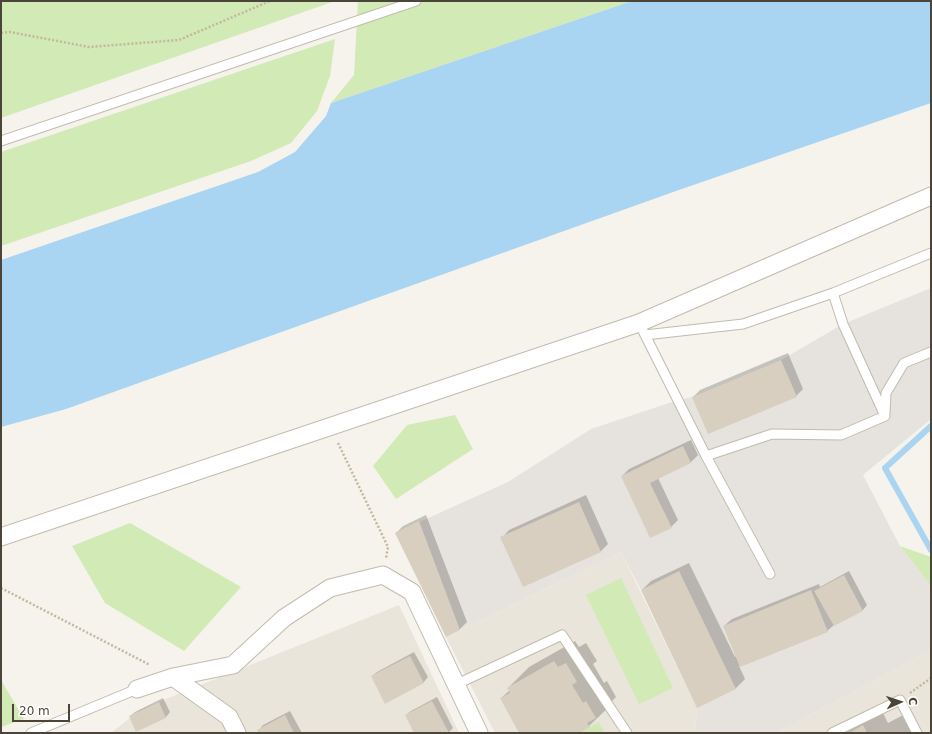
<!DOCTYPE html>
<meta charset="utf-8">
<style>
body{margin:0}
#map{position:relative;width:932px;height:734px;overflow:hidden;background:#f6f3ec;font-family:"DejaVu Sans",sans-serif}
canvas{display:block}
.frame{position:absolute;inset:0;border:2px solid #4b4439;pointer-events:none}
.north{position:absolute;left:880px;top:682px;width:40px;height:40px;-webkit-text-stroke:3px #fff;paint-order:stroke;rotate:87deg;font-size:11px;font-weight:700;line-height:16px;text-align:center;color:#4b4439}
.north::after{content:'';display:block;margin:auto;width:14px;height:18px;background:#4b4439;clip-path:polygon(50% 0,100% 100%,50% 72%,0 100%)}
.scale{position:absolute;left:12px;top:704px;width:58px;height:18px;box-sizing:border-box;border:2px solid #4b4439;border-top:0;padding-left:5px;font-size:12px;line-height:14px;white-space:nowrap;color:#4b4439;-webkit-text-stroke:3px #fff;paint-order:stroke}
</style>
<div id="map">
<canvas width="932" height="734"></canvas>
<div class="frame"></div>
<div class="north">С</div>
<div class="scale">20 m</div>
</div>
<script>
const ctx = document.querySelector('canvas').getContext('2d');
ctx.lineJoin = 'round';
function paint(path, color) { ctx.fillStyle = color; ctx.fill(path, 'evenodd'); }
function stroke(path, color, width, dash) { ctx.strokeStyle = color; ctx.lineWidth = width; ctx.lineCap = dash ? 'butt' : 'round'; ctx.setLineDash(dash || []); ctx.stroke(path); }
const residential = new Path2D(`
 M 621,552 L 697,708 L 695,733 L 495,733 L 446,637 Z
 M 399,605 L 459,733 L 111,733 L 141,709 Z
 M 931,650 L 931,733 L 776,733 Z`);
const industrial = new Path2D(`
 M 931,288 L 931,419 L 863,475 L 900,546 L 931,586 L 931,650 L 776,733 L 695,733 L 697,708 L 641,590 L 621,552 L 446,637 L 395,533 L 508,482 L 591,429 L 678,400 L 692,397 L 781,360 L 843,324 Z`);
const green = new Path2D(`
 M 1,1 L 335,1 L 1,118 Z
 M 358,1 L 632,1 L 331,103 L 354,75 Z
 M 335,39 L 330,76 L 317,111 L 291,143 L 251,161 L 1,246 L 1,152 Z
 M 455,415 L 473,449 L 396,499 L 373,466 L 407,425 Z
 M 130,523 L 241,587 L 184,651 L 105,603 L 72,546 Z
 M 900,546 L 931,557 L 931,586 Z
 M 621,578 L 673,688 L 639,704 L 586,595 Z
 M 1,680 L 24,719 L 1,727 Z
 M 599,722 L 605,733 L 580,733 Z`);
const water = new Path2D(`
 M 632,1 L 931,1 L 931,103 L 676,191 L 66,409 L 1,427 L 1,260 L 258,172 L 295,152 L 326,116 L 331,103 Z`);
const shadow = new Path2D(`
 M 788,353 L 803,389 L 796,396 L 693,397 L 700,390 Z
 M 691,440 L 698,455 L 691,462 L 658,478 L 678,520 L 671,527 L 622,476 L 629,469 Z
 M 586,495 L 608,544 L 601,551 L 524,586 L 502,538 L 509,530 Z
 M 426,515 L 467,622 L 459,630 L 396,533 L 403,526 Z
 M 689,563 L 735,657 L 736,656 L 724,626 L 732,619 L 819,584 L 820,587 L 849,571 L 867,605 L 863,610 L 834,625 L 827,631 L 739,666 L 745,679 L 736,688 L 698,706 L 642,590 L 651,581 Z
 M 575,641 L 579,647 L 586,643 L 597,661 L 593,664 L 604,683 L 607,681 L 616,697 L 609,704 L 610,706 L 589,726 L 578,733 L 520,733 L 501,698 L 510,690 L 508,688 L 529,667 Z
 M 414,652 L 428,677 L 424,682 L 386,702 L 372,676 L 377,672 Z
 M 437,697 L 453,728 L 448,733 L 415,733 L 406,715 L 411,711 Z
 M 163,698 L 170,712 L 166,717 L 137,730 L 130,716 L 135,712 Z
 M 881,709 L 888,723 L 907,713 L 917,733 L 847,733 L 860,720 Z
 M 290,711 L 302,733 L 260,733 L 259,730 L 263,725 Z`);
const stream = new Path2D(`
 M 931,426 L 885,468 L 931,550`);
const building = new Path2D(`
 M 781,360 L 797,397 L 708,434 L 692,397 Z
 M 683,446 L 691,463 L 650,483 L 672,528 L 650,538 L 621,476 Z
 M 579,502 L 601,552 L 523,587 L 500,537 Z
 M 419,521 L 460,630 L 446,637 L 395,533 Z
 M 679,571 L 736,689 L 697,708 L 641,590 Z
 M 844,575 L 863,611 L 834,626 L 814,591 Z
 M 811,590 L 828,632 L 740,667 L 723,626 Z
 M 410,656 L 424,683 L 385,704 L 371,676 Z
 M 554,661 L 558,667 L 566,663 L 577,682 L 572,685 L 577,693 L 583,703 L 586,701 L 596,718 L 587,723 L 590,727 L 580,733 L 519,733 L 500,698 L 510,693 L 507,688 Z
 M 432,701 L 449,733 L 414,733 L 405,715 Z
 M 159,702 L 166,718 L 136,732 L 129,716 Z
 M 285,715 L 294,733 L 259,733 L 257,730 Z
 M 863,725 L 867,733 L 849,733 Z`);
const path = new Path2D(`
 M 1,33 L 10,32 L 89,47 L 179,40 L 270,1
 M 338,443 L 388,547 L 386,558
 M 1,588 L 150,665
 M 910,693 L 931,678`);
const service = new Path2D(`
 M 1,141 L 416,1
 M 639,323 L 706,456 L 772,434 L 841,435 L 885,416 L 843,324 L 833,293
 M 645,335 L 743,324 L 833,293 L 931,253
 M 885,413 L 886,393 L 904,363 L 931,352
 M 706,456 L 770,574
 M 455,685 L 562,635 L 627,733
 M 31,733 L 137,689
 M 832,733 L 900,700 L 917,733`);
const minor = new Path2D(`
 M 1,537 L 639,323 L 931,196
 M 173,677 L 233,665 L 284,618 L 330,588 L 383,575 L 412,592 L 479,733
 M 137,689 L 173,677 L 229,717 L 237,733`);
paint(residential, '#eae5da');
paint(industrial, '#e6e2dd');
paint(green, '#d2eab5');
paint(water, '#a9d4f2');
paint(shadow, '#0003');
stroke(stream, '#a9d4f2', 6);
paint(building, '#d8cfc1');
stroke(service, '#c2bbae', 11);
stroke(minor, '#c2bbae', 19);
stroke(path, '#c4b79f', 2.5, [2, 2]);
stroke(service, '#fff', 9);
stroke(minor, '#fff', 17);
</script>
